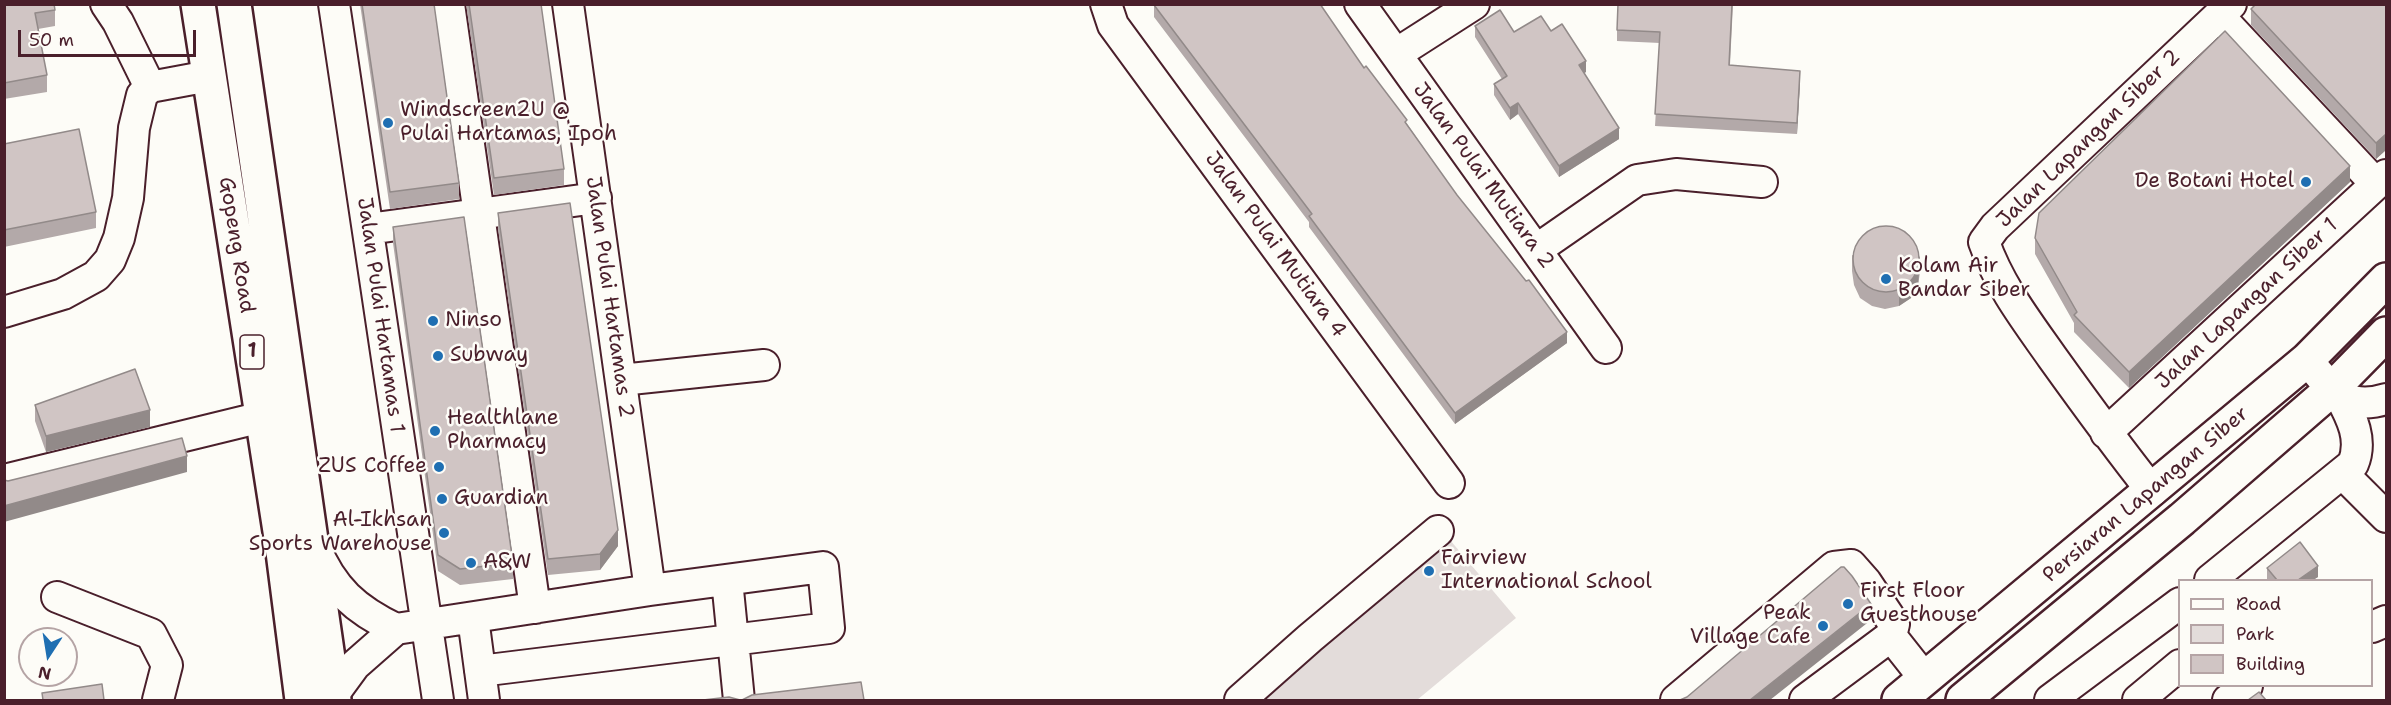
<!DOCTYPE html>
<style>
body{margin:0}
#map{position:relative;width:2391px;height:705px;overflow:hidden;background:#fdfcf7;font-family:"Shantell Sans",sans-serif}
canvas{display:block}
.frame{position:absolute;inset:0;border:6px solid #4a1f2b;pointer-events:none}
.legend{position:absolute;left:2178px;top:579px;width:195px;height:108px;box-sizing:border-box;background:#fdfcf7;border:2px solid #b5a4a5;margin:0;padding:8px 10px;list-style:none;font-size:18px;color:#4a1f2b}
.legend li{display:flex;align-items:center;gap:12px;height:30px}
.legend b{width:30px;border:2px solid #b5a4a5}
.north{position:absolute;left:18px;top:627px;width:60px;height:60px;box-sizing:border-box;background:#fdfcf7;border:2px solid #b5a4a5;border-radius:50%;rotate:192deg;font-size:16px;font-weight:700;line-height:24px;text-align:center;color:#4a1f2b}
.north::after{content:'';display:block;margin:auto;width:21px;height:27px;background:#1f6fb2;clip-path:polygon(50% 0,100% 100%,50% 72%,0 100%)}
.scale{position:absolute;left:18px;top:30px;width:178px;height:27px;box-sizing:border-box;border:3px solid #4a1f2b;border-top:0;padding-left:8px;font-size:18px;line-height:21px;white-space:nowrap;color:#4a1f2b;-webkit-text-stroke:4px #fdfcf7;paint-order:stroke}
</style>
<div id="map">
<canvas width="2391" height="705"></canvas>
<div class="frame"></div>
<ul class="legend">
<li><b style="height:8px;background:#fdfcf7"></b>Road</li>
<li><b style="height:16px;background:#e3dcda"></b>Park</li>
<li><b style="height:16px;background:#d0c5c4"></b>Building</li>
</ul>
<div class="north">N</div>
<div class="scale">50 m</div>
</div>
<script>
const ctx = document.querySelector('canvas').getContext('2d');
ctx.lineJoin = 'round';
function paint(path, color) { ctx.fillStyle = color; ctx.fill(path, 'evenodd'); }
function stroke(path, color, width, dash) { ctx.strokeStyle = color; ctx.lineWidth = width; ctx.lineCap = dash ? 'butt' : 'round'; ctx.setLineDash(dash || []); ctx.stroke(path); }
function label(font, color, halo, rows, align = 'center') {
  ctx.font = font + ' "Shantell Sans",sans-serif'; ctx.lineWidth = 5; ctx.setLineDash([]); ctx.textBaseline = 'middle'; ctx.strokeStyle = halo; ctx.fillStyle = color; for (const [text, x, y, turn = 0] of rows) {
    ctx.save(); ctx.translate(x, y); ctx.rotate((+turn || 0) * Math.PI / 180); ctx.textAlign = isNaN(turn) ? turn : align; if (halo) ctx.strokeText(text, 0, 0); ctx.fillText(text, 0, 0); ctx.restore();
  }
}
const green = new Path2D(`
 M 1450,540 L 1516,618 L 1417,700 L 1257,700 Z`);
const minor = new Path2D(`
 M 106,4 L 118,22 L 150,87
 M 334,4 L 438,700
 M 449,4 L 535,608
 M 568,4 L 650,590
 M 1106,4 L 1113,25 L 1449,483
 M 1360,4 L 1606,348
 M 2219,16 L 2376,184
 M 1396,54 L 1474,4
 M 368,229 L 596,198
 M 1536,250 L 1637,180 L 1676,174 L 1762,182
 M 4,312 L 63,294 L 96,276 L 110,260 L 119,238 L 128,198 L 134,128 L 142,95 L 150,87 L 209,76
 M 2307,360 C 2331,388 2344,412 2386,399
 M 621,380 L 764,365
 M 2106,433 L 2386,175
 M 2343,474 L 2386,517
 M 4,480 L 262,417
 M 2152,491 C 2117,447 2085,403 2052,357 C 2026,320 1999,285 1984,242 L 1995,227 L 2231,4
 M 315,547 C 332,589 356,610 396,629
 M 727,580 L 739,700
 M 2210,580 L 2353,464 C 2363,440 2352,418 2340,396
 M 57,597 L 151,634 L 167,665 L 158,700
 M 473,618 L 484,700
 M 2372,627 L 2386,621
 M 333,695 L 355,665 L 396,629 L 650,590 L 823,567 L 829,628 L 480,671
 M 1240,700 L 1310,638 L 1438,531
 M 1676,700 L 1834,567 L 1851,565 L 1866,582 L 1894,624 L 1891,636
 M 1805,700 L 1891,636 L 1925,679
 M 2050,700 L 2180,603
 M 2138,700 L 2180,665
 M 2228,700 L 2247,686`);
const major = new Path2D(`
 M 1899,700 L 2307,360 L 2386,280
 M 1963,700 L 2182,519 L 2332,389 L 2386,334`);
const highway = new Path2D(`
 M 198,4 L 282,544 L 302,700
 M 234,4 L 334,700`);
const wall = new Path2D(`
 M 4,4 L 55,10 L 55,26 L 38,29 L 47,75 L 47,92 L 4,99 Z
 M 360,4 L 434,4 L 459,183 L 459,199 L 390,209 Z
 M 466,4 L 541,4 L 564,169 L 564,185 L 494,195 Z
 M 1733,4 L 1730,65 L 1800,82 L 1797,134 L 1655,126 L 1660,43 L 1617,41 L 1617,30 Z
 M 2386,4 L 2386,150 L 2376,159 L 2251,25 L 2251,9 Z
 M 1154,5 L 1364,68 L 1407,124 L 1457,195 L 1567,343 L 1455,424 L 1309,227 L 1309,222 L 1154,17 Z
 M 1475,26 L 1514,32 L 1551,31 L 1586,72 L 1584,73 L 1619,139 L 1559,177 L 1518,114 L 1510,120 L 1494,95 L 1494,84 L 1502,79 L 1475,37 Z
 M 4,144 L 96,212 L 96,228 L 4,247 Z
 M 2350,182 L 2129,388 L 2074,332 L 2074,323 L 2035,254 L 2035,238 Z
 M 498,213 L 618,546 L 600,570 L 548,575 L 498,229 Z
 M 393,227 L 513,563 L 513,579 L 460,585 L 438,571 L 393,243 Z
 M 1852,255 L 1920,272 L 1918,286 L 1911,298 L 1899,306 L 1885,309 L 1872,306 L 1860,298 L 1854,285 L 1852,271 Z
 M 35,405 L 150,427 L 46,452 L 35,421 Z
 M 2267,568 L 2318,577 L 2313,580 L 2268,580 L 2267,579 Z`);
const shadedWall = new Path2D(`
 M 1586,61 L 1586,72 L 1579,76 L 1579,65 Z
 M 1800,71 L 1800,82 L 1797,134 L 1797,123 Z
 M 1518,103 L 1518,114 L 1510,120 L 1510,108 Z
 M 1619,128 L 1619,139 L 1559,177 L 1559,166 Z
 M 2386,134 L 2386,150 L 2376,159 L 2376,143 Z
 M 2350,166 L 2350,182 L 2129,388 L 2129,372 Z
 M 1920,256 L 1918,286 L 1911,298 L 1899,306 L 1899,290 Z
 M 1567,332 L 1567,343 L 1455,424 L 1455,413 Z
 M 150,410 L 150,427 L 46,452 L 46,436 Z
 M 187,456 L 187,472 L 4,522 L 4,506 Z
 M 618,530 L 618,546 L 600,570 L 600,554 Z
 M 2318,566 L 2318,577 L 2313,580 L 2298,580 Z
 M 1871,604 L 1871,620 L 1770,700 L 1750,700 Z`);
const building = new Path2D(`
 M 4,4 L 54,4 L 55,10 L 35,13 L 47,75 L 4,83 Z
 M 362,4 L 434,4 L 459,183 L 390,192 Z
 M 469,4 L 541,4 L 564,169 L 494,178 Z
 M 1155,4 L 1320,4 L 1364,68 L 1366,66 L 1407,120 L 1405,122 L 1457,195 L 1526,281 L 1529,280 L 1567,332 L 1455,413 L 1309,216 L 1312,214 L 1154,5 Z
 M 1618,4 L 1732,4 L 1729,65 L 1800,71 L 1797,123 L 1655,114 L 1660,32 L 1617,30 Z
 M 2256,4 L 2386,4 L 2386,134 L 2376,143 L 2251,9 Z
 M 1500,10 L 1514,32 L 1541,16 L 1551,31 L 1562,24 L 1586,61 L 1579,65 L 1619,128 L 1559,166 L 1518,103 L 1510,108 L 1494,84 L 1507,76 L 1475,26 Z
 M 2225,31 L 2350,166 L 2129,372 L 2074,315 L 2077,312 L 2035,238 L 2039,213 Z
 M 79,129 L 96,212 L 4,230 L 4,144 Z
 M 570,203 L 618,530 L 600,554 L 548,559 L 498,213 Z
 M 464,217 L 513,563 L 460,569 L 438,555 L 393,227 Z
 M1853 259a33 33 0 1 1 66 0a33 33 0 1 1-66 0Z
 M 135,369 L 150,410 L 46,436 L 35,405 Z
 M 182,438 L 187,456 L 4,506 L 4,480 L 8,481 Z
 M 2300,542 L 2318,566 L 2298,580 L 2277,580 L 2267,568 Z
 M 1841,567 L 1844,567 L 1852,576 L 1871,604 L 1750,700 L 1680,700 L 1687,697 Z
 M 861,682 L 864,700 L 742,700 L 752,695 Z
 M 102,684 L 104,700 L 43,700 L 42,693 Z
 M 2259,692 L 2266,700 L 2248,700 Z
 M 729,697 L 740,700 L 703,700 Z`);
const markers = [
 [388,123,6,"#1f6fb2"],
 [2306,182,6,"#1f6fb2"],
 [1886,279,6,"#1f6fb2"],
 [433,321,6,"#1f6fb2"],
 [438,356,6,"#1f6fb2"],
 [435,431,6,"#1f6fb2"],
 [439,467,6,"#1f6fb2"],
 [442,499,6,"#1f6fb2"],
 [444,533,6,"#1f6fb2"],
 [471,563,6,"#1f6fb2"],
 [1429,571,6,"#1f6fb2"],
 [1848,604,6,"#1f6fb2"],
 [1823,626,6,"#1f6fb2"]
];
const shields = [
 [252,352,24]
];
const shieldNames = [
 ["1",252,352]
];
const poiNames = [
 ["Windscreen2U @",400,111],
 ["Pulai Hartamas, Ipoh",400,135],
 ["De Botani Hotel",2294,182,"right"],
 ["Kolam Air",1898,267],
 ["Bandar Siber",1898,291],
 ["Ninso",445,321],
 ["Subway",450,356],
 ["Healthlane",447,419],
 ["Pharmacy",447,443],
 ["ZUS Coffee",427,467,"right"],
 ["Guardian",454,499],
 ["Al-Ikhsan",432,521,"right"],
 ["Sports Warehouse",432,545,"right"],
 ["Fairview",1441,559],
 ["International School",1441,583],
 ["A&W",483,563],
 ["First Floor",1860,592],
 ["Guesthouse",1860,616],
 ["Peak",1811,614,"right"],
 ["Village Cafe",1811,638,"right"]
];
const streetNames = [
 ["Jalan Lapangan Siber 2",2089,139,-44],
 ["Jalan Pulai Mutiara 2",1483,176,54],
 ["Gopeng Road",236,245,81],
 ["Jalan Pulai Mutiara 4",1275,245,54],
 ["Jalan Pulai Hartamas 2",609,297,82],
 ["Jalan Lapangan Siber 1",2247,304,-43],
 ["Jalan Pulai Hartamas 1",380,315,82],
 ["Persiaran Lapangan Siber",2146,495,-40]
];
paint(green, '#e3dcda');
stroke(minor, '#4a1f2b', 34);
stroke(major, '#4a1f2b', 38);
stroke(highway, '#4a1f2b', 38);
stroke(minor, '#fdfcf7', 30);
stroke(major, '#fdfcf7', 33);
stroke(highway, '#fdfcf7', 33);
paint(wall, '#b3a9a9');
paint(shadedWall, '#928a89');
paint(building, '#d0c5c4');
stroke(building, '#928a89', 1.5);
for (const [x, y, r, color] of markers) { const dot = new Path2D(); dot.arc(x, y, r, 0, 2 * Math.PI); ctx.fillStyle = color; ctx.fill(dot); stroke(dot, '#fdfcf7', 2); }
for (const [x, y, w] of shields) { const box = new Path2D(); box.roundRect(x - w / 2, y - 17, w, 34, 4.5); ctx.fillStyle = '#fdfcf7'; ctx.fill(box); stroke(box, '#4a1f2b', 1.5); }
label('bold 20px', '#4a1f2b', null, shieldNames);
label('21px', '#4a1f2b', '#fdfcf7', poiNames, 'left');
label('21px', '#4a1f2b', '#fdfcf7', streetNames);
</script>
